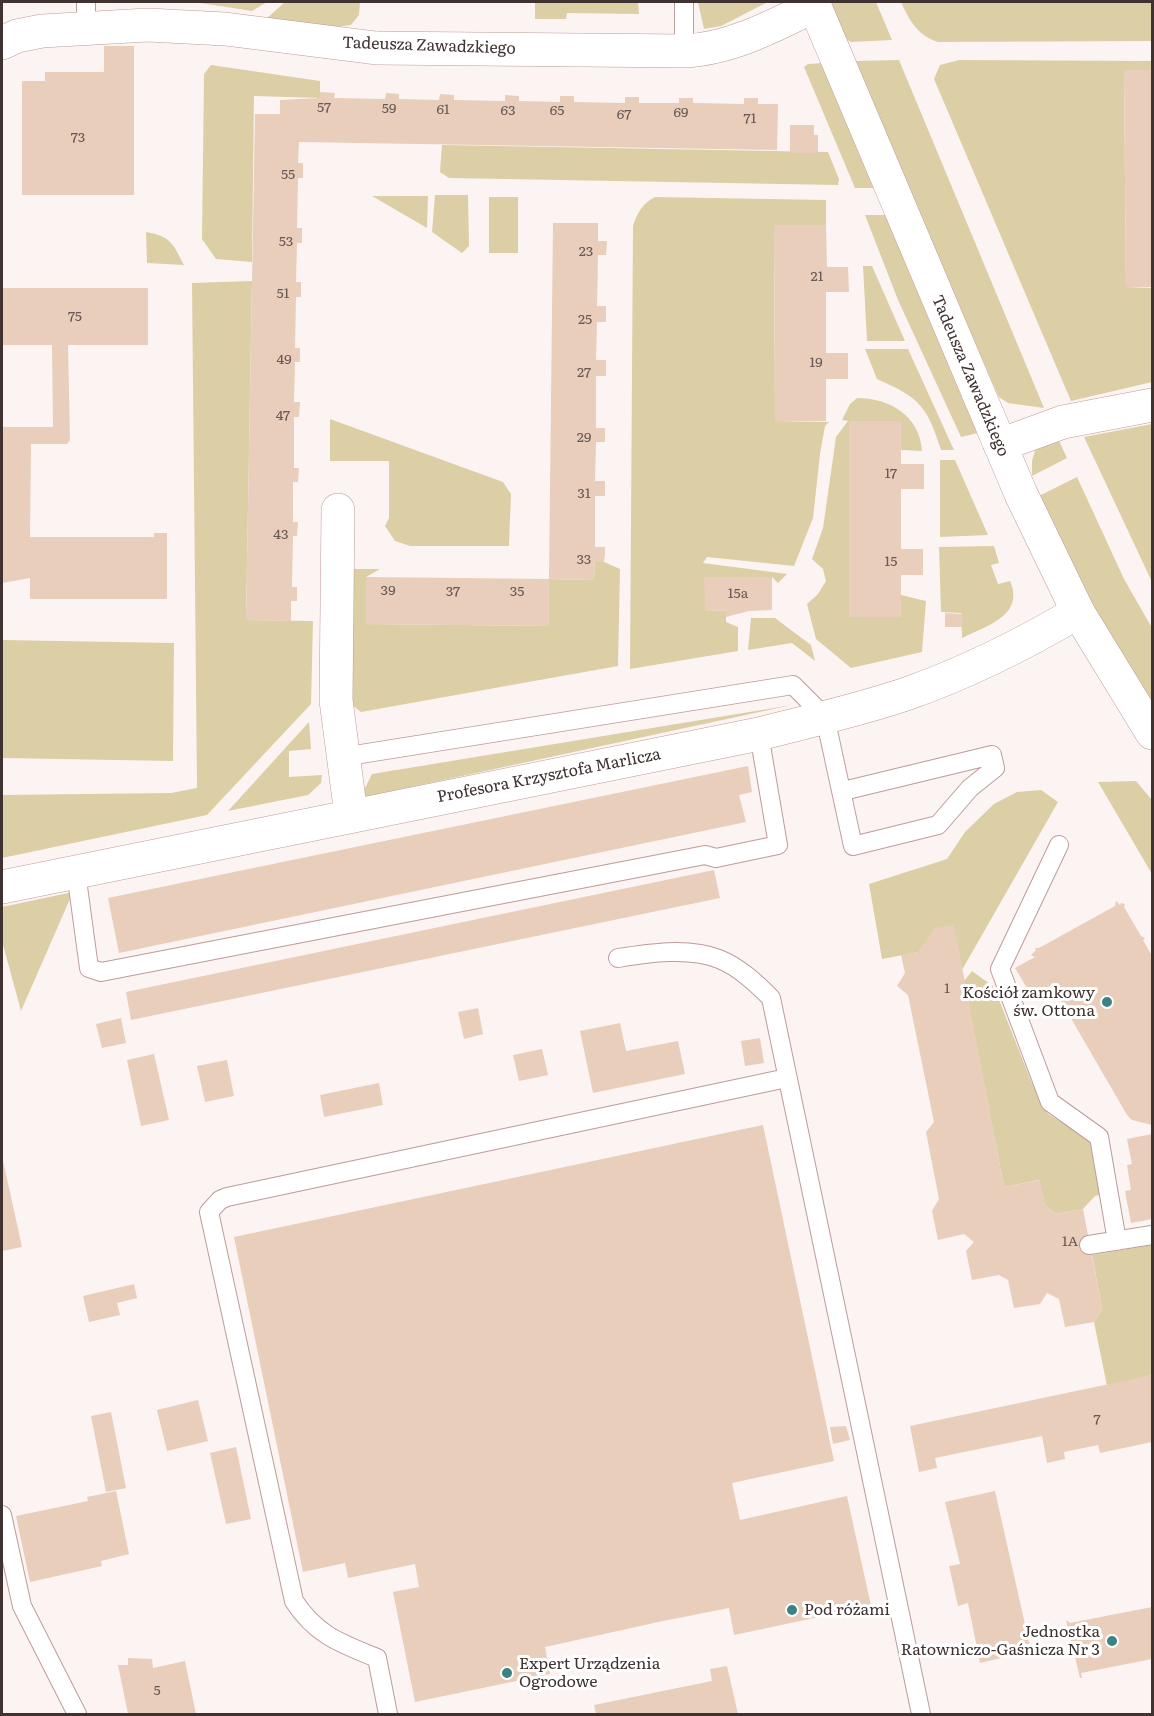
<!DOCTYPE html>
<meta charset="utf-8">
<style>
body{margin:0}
#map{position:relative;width:1154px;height:1716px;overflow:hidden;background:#fbf4f3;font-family:Literata,serif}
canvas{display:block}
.frame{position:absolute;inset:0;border:3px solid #3f3231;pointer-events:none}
</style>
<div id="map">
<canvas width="1154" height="1716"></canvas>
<div class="frame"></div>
</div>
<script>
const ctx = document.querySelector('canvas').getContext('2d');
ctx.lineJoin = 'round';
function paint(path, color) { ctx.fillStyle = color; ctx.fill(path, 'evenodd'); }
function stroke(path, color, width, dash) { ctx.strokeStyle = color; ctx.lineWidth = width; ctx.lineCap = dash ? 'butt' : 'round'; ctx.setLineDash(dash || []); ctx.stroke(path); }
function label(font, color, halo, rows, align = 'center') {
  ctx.font = font + ' Literata,serif'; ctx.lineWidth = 6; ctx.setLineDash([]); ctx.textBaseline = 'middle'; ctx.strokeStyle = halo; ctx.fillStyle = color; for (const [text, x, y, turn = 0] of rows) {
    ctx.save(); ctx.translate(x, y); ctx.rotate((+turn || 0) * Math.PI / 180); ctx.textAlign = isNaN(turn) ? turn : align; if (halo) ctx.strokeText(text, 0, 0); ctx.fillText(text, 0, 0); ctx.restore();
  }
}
const green = new Path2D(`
 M 194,2 L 267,2 L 252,11 Z
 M 285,2 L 360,2 L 359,15 L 351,25 L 337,27 L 266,19 Z
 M 535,2 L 638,2 L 639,14 L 567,13 L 566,19 L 535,19 Z
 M 698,2 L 765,2 L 766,3 L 721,26 L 704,29 Z
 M 828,2 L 876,2 L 892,40 L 851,42 L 844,38 Z
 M 901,2 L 1152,2 L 1152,41 L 938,42 C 918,36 909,20 901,2 Z
 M 899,60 L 1044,408 L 1008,403 L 999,397 L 942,269 L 855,61 Z
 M 959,60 L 1152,61 L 1152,70 L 1124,70 L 1126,287 L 1152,288 L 1152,382 L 1071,401 L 934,79 L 940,65 Z
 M 823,63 L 875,188 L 855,188 L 804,67 L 808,64 Z
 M 211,65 L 320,81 L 320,98 L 254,96 L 252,262 L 216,259 L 202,239 L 204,74 Z
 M 442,145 L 828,152 L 839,179 L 838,185 L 449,178 L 440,172 Z
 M 435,195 L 468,195 L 469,246 L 462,253 L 432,232 Z
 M 372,196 L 428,196 L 427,228 Z
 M 489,197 L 518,197 L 518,253 L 489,253 Z
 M 655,197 L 826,200 L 826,225 L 774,226 L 775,421 L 829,422 L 825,426 L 820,454 L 813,518 L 794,566 L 707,557 L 703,563 L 787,574 L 778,583 L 772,577 L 705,577 L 705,610 L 726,611 L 726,622 L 738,627 L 738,651 L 630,669 L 633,226 C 637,213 643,203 655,197 Z
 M 865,215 L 886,215 L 978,433 L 961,437 L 898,300 Z
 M 146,232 C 171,236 173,244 184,265 L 147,263 Z
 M 863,266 L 872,266 L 905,341 L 867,341 Z
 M 252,281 L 246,620 L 313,621 L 311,704 L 207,815 L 2,858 L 2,795 L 171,793 L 197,788 L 192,283 Z
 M 865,349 L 908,349 L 954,450 L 941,450 C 927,406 920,398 877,379 Z
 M 857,398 C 890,398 920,416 922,451 L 901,450 L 900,421 L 849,421 L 849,617 L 901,595 L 926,601 L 922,652 L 851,668 L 816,639 L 807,604 L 818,594 L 826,581 L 823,569 L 812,559 L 823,528 L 836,437 L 848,421 L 842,420 L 850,404 Z
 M 330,419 L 503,482 L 511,494 L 509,546 L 410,546 L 395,541 L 385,526 L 389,518 L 389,461 L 330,461 Z
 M 1152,424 L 1152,582 L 1084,437 Z
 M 1056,434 L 1067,458 L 1032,476 L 1032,461 L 1037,444 Z
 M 940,460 L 955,460 L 988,535 L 940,537 Z
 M 1077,477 L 1124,579 L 1152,628 L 1152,704 C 1109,637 1070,570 1039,496 Z
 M 994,546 L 999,563 L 991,565 L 998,584 L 1010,581 C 1025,615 987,626 962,638 L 961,613 L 941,612 L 939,547 Z
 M 595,562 L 604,562 L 620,569 L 618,666 L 361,712 L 347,701 L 344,569 L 380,569 L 366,577 L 366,624 L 549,626 L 549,579 L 594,580 Z
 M 751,618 L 775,618 L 811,645 L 815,661 L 792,643 L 748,650 Z
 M 2,640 L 174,643 L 173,761 L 2,758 Z
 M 792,705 L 360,798 L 372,774 Z
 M 309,722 L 311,749 L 289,751 L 289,777 L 322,775 L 321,783 L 308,795 L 228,811 Z
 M 1136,781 L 1152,800 L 1152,874 L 1098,782 Z
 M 1041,790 L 1058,802 L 962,970 L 935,929 L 919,952 L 882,959 L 869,884 L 947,859 L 965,832 L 994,804 L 1017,792 Z
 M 73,892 L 21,1011 L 2,941 L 2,907 Z
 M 972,971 L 994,987 L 1031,1081 L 1048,1114 L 1095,1143 L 1103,1194 L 1095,1196 L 1083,1209 L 1056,1214 L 1045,1206 L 1039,1180 L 1004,1187 L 964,981 Z
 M 1152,1245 L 1152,1375 L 1107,1386 L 1094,1322 L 1102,1309 L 1092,1255 Z`);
const building = new Path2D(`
 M 104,46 L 134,46 L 134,195 L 22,195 L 22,81 L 45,81 L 45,72 L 104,72 Z
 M 1124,70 L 1152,70 L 1152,287 L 1126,287 Z
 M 320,92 L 335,93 L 334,98 L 385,99 L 386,93 L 399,94 L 399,99 L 439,100 L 440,94 L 454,95 L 454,100 L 505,101 L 505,95 L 519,96 L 519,101 L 560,102 L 560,96 L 574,96 L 574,102 L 625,103 L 625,97 L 639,97 L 639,103 L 679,103 L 679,98 L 693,98 L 693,103 L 744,104 L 744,98 L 758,98 L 758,104 L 778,104 L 777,150 L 299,142 L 298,163 L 303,163 L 303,178 L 298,178 L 297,228 L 302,228 L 302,243 L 297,243 L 296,282 L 301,282 L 301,297 L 296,297 L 295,348 L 300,348 L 300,362 L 295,362 L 294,402 L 300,402 L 299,417 L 294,417 L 294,468 L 299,468 L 298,482 L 293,482 L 293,522 L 298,522 L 297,536 L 293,536 L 292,587 L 297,587 L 297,601 L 291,601 L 291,621 L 246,620 L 255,114 L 280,114 L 280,100 L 320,98 Z
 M 790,125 L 814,125 L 814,135 L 818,135 L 818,153 L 790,153 Z
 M 553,223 L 598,223 L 598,241 L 607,241 L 606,255 L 598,255 L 597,306 L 606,306 L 606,322 L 597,322 L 596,360 L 606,360 L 606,376 L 596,376 L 596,428 L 605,428 L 605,442 L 596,442 L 595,481 L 605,481 L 605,496 L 595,496 L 595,547 L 605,547 L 605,554 L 604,562 L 595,562 L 594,580 L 549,579 Z
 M 774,225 L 826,225 L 827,267 L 848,267 L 849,292 L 826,292 L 826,353 L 848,353 L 848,379 L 826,379 L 826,421 L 775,421 Z
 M 2,288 L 148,288 L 148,345 L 68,345 L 70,440 L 67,444 L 31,444 L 30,537 L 154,537 L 154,533 L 167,533 L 167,599 L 30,599 L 30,578 L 2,583 L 2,427 L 53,427 L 52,345 L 2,345 Z
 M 849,421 L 901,421 L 901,464 L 924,464 L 924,489 L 901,489 L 901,549 L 923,549 L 923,575 L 901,575 L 901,617 L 849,617 Z
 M 366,577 L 549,579 L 549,626 L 366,624 Z
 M 704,577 L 772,577 L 772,610 L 749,611 L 726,617 L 726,611 L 705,610 Z
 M 945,613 L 963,614 L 962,627 L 945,627 Z
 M 748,766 L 752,792 L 739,795 L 746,822 L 119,953 L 108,898 Z
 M 714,870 L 720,898 L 131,1020 L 126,992 Z
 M 1116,901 L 1120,905 L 1121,903 L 1125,904 L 1124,907 L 1141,936 L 1145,938 L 1143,940 L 1152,956 L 1152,1125 L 1132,1120 L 1127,1115 L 1054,989 L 1050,988 L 1052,985 L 1031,995 L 1015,968 L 1035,957 L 1031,955 L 1036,950 L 1035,948 L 1039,948 L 1115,906 Z
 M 954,925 L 1004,1187 L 1040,1180 L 1045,1206 L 1056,1214 L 1083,1209 L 1102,1309 L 1094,1322 L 1065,1327 L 1059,1299 L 1047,1293 L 1040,1304 L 1014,1308 L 1008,1280 L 999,1275 L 972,1280 L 966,1251 L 974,1242 L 964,1234 L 938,1240 L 932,1211 L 939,1199 L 926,1132 L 934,1122 L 908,995 L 897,986 L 905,973 L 901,955 L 919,952 L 935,928 Z
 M 478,1008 L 483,1034 L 464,1039 L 458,1012 Z
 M 121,1018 L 126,1043 L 102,1048 L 96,1024 Z
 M 620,1023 L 626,1051 L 678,1041 L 685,1074 L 593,1093 L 580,1031 Z
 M 760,1038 L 764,1063 L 745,1066 L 741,1041 Z
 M 542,1049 L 548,1075 L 519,1081 L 513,1055 Z
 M 154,1054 L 169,1120 L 141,1126 L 127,1060 Z
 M 227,1060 L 234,1096 L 205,1102 L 197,1066 Z
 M 379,1083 L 383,1105 L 324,1117 L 320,1095 Z
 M 763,1125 L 834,1461 L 732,1483 L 740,1520 L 847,1496 L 871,1606 L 734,1635 L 729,1608 L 663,1621 L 545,1647 L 550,1674 L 415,1702 L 393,1592 L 419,1587 L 415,1564 L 348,1578 L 345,1563 L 303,1572 L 234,1237 Z
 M 1152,1134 L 1152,1219 L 1131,1223 L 1125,1191 L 1131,1190 L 1127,1165 L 1132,1164 L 1127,1139 Z
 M 2,1156 L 22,1247 L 2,1251 Z
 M 134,1284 L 137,1298 L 117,1303 L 120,1315 L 89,1322 L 83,1296 Z
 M 1152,1375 L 1152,1442 L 1100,1453 L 1098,1445 L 1064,1452 L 1065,1459 L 1047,1463 L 1042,1436 L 935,1458 L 937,1468 L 919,1472 L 910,1426 Z
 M 198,1400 L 208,1441 L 167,1451 L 157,1410 Z
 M 111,1412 L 126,1488 L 106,1492 L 91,1416 Z
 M 846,1426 L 850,1440 L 833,1444 L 830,1427 Z
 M 236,1447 L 251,1519 L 226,1524 L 210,1453 Z
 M 116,1491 L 129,1554 L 101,1561 L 102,1566 L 30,1582 L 16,1516 L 88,1501 L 87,1497 Z
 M 995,1491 L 1031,1651 L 980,1663 L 968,1603 L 958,1606 L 949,1566 L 960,1564 L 945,1502 Z
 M 1152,1607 L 1152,1659 L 1081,1673 L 1082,1678 L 1080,1678 L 1066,1620 L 1070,1623 Z
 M 128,1658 L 152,1659 L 153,1668 L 185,1661 L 196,1714 L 128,1714 L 118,1665 L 128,1665 Z
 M 727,1666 L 738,1714 L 596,1714 L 594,1705 L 712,1681 L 710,1669 Z`);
const lane = new Path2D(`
 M 86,2 L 86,27
 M 684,51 L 684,2
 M 342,757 L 793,685 L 825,717 L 853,846 L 938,825 L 970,788 L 995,768 L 992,755 L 843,791
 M 1059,845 L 1000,969 L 1050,1102 L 1099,1137 L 1117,1241
 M 76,872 L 89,968 L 101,972 L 705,855 L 716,858 L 778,845 L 759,734
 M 618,958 C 649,953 689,947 719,959 C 739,967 756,983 771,998 L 921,1714
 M 1089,1245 L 1152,1235
 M 2,1515 L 22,1606 L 77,1714
 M 388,1714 L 377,1658 C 340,1643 316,1635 294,1601 L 209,1212 L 220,1200 L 227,1197 L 787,1078`);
const street = new Path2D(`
 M 2,43 L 17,36 L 42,31 L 148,25 L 225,29 L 376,48 L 684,51 C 730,49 774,26 814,6
 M 1000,445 L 1063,422 L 1152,405
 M 338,510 L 336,700 L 351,815
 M 2,887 L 759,734 C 809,721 860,710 909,693 C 968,672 1024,644 1078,612`);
const secondary = new Path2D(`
 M 813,2 L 1021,494 L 1078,612 L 1152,733`);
const markers = [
 [1107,1002,6,"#3b8382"],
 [792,1610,6,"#3b8382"],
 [1112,1641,6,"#3b8382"],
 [507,1673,6,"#3b8382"]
];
const numberNames = [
 ["57",324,108],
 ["59",389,109],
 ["61",443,110],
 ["63",508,111],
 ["65",557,111],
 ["69",681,113],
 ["67",624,115],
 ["71",750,119],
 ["73",78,138],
 ["55",288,175],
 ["53",286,242],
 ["23",586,252],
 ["21",817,277],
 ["51",283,294],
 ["75",75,317],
 ["25",585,320],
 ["49",284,360],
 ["19",816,363],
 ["27",584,373],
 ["47",283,416],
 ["29",584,438],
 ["17",891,474],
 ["31",584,494],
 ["43",281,535],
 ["33",584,560],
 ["15",891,562],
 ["39",388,591],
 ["37",453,592],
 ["35",517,592],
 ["15a",738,594],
 ["1",947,989],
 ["1A",1070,1242],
 ["7",1097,1420],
 ["5",157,1691]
];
const streetNames = [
 ["Tadeusza Zawadzkiego",429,46,2],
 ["Tadeusza Zawadzkiego",970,376,67],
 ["Profesora Krzysztofa Marlicza",549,776,-11]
];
const poiNames = [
 ["Kościół zamkowy",1095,993],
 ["św. Ottona",1095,1011],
 ["Pod różami",804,1610,"left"],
 ["Jednostka",1100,1632],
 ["Ratowniczo-Gaśnicza Nr 3",1100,1650],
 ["Expert Urządzenia",519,1664,"left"],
 ["Ogrodowe",519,1682,"left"]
];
paint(green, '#dccfa6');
paint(building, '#e8cebb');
stroke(lane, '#bd9c99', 20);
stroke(street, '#bd9c99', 34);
stroke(secondary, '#bd9c99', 34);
stroke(lane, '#fff', 18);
stroke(street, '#fff', 33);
stroke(secondary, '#fff', 33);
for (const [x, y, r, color] of markers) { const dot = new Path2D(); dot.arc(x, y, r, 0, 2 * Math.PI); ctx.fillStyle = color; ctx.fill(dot); stroke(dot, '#fff', 2); }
label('14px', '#695954', null, numberNames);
label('16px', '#3f3231', '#fff', streetNames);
label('16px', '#3f3231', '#fff', poiNames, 'right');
</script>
